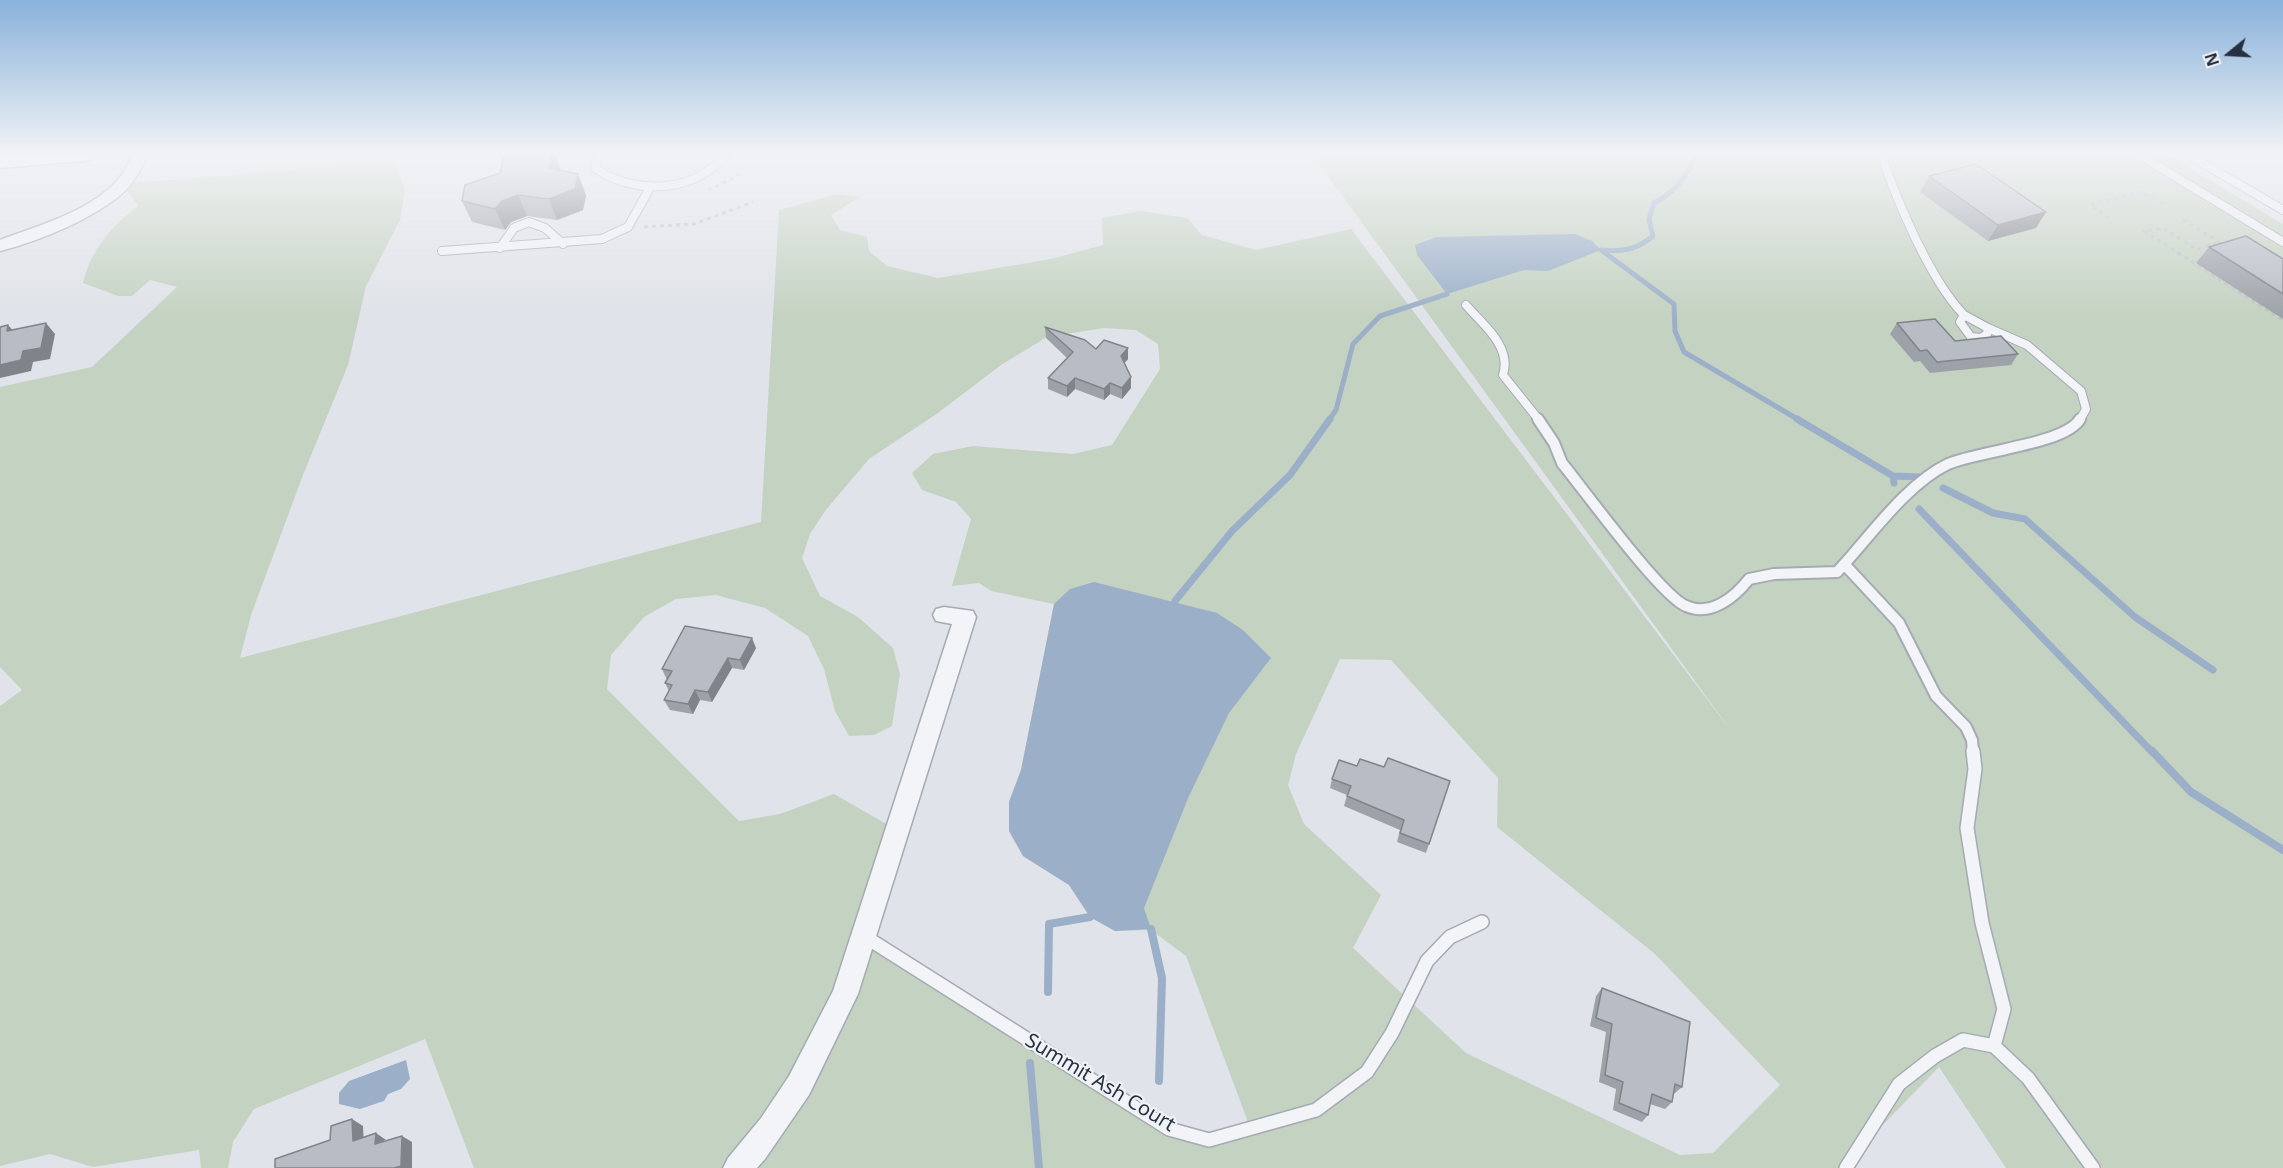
<!DOCTYPE html>
<style>
body{margin:0}
#map{position:relative;width:2283px;height:1168px;overflow:hidden;background:#e0e3e9;font-family:"Noto Sans",sans-serif}
canvas{display:block}
.north{position:absolute;left:2199px;top:24px;width:60px;height:60px;-webkit-text-stroke:4px #eff2f6;paint-order:stroke;rotate:252deg;font-size:16px;font-weight:700;line-height:24px;text-align:center;color:#283040}
.north::after{content:'';display:block;margin:auto;width:21px;height:27px;background:#283040;clip-path:polygon(50% 0,100% 100%,50% 72%,0 100%)}
</style>
<div id="map">
<canvas width="2283" height="1168"></canvas>
<div class="north">N</div>
</div>
<script>
const ctx = document.querySelector('canvas').getContext('2d');
ctx.lineJoin = 'round';
function paint(path, color) { ctx.fillStyle = color; ctx.fill(path, 'evenodd'); }
function stroke(path, color, width, dash) { ctx.strokeStyle = color; ctx.lineWidth = width; ctx.lineCap = dash ? 'butt' : 'round'; ctx.setLineDash(dash || []); ctx.stroke(path); }
function label(font, color, halo, rows, align = 'center') {
  ctx.font = font + ' "Noto Sans",sans-serif'; ctx.lineWidth = 4.5; ctx.setLineDash([]); ctx.textBaseline = 'middle'; ctx.strokeStyle = halo; ctx.fillStyle = color; for (const [text, x, y, turn = 0] of rows) {
    ctx.save(); ctx.translate(x, y); ctx.rotate((+turn || 0) * Math.PI / 180); ctx.textAlign = isNaN(turn) ? turn : align; if (halo) ctx.strokeText(text, 0, 0); ctx.fillText(text, 0, 0); ctx.restore();
  }
}
const green = new Path2D(`
 M 1312,154 L 2166,154 L 2283,224 L 2283,1168 L 2006,1168 L 1939,1067 L 1841,1168 L 474,1168 L 425,1039 L 254,1109 L 233,1142 L 228,1168 L 201,1168 L 199,1150 L 93,1167 L 50,1154 L 0,1166 L 0,706 L 22,690 L 0,667 L 0,387 L 92,367 L 177,287 L 150,280 L 132,296 L 118,296 L 83,283 C 91,250 111,226 138,206 L 123,184 L 338,166 L 396,165 L 405,189 L 400,220 L 366,286 L 348,365 L 303,475 L 251,615 L 240,658 L 761,522 L 779,210 L 837,194 L 860,197 L 831,215 L 840,230 L 867,237 L 869,251 L 887,266 L 938,278 L 1051,259 L 1103,245 L 1102,218 L 1141,211 L 1187,218 L 1202,235 L 1256,250 L 1351,229 L 1732,732 ZM 1104,328 L 1136,330 L 1158,344 L 1160,369 L 1112,445 L 1073,454 L 973,446 L 933,454 L 912,473 L 922,490 L 956,502 L 971,519 L 952,586 L 979,583 L 991,591 L 1054,604 L 1021,770 L 1009,802 L 1009,831 L 1023,856 L 1069,885 L 1090,917 L 1115,931 L 1151,930 L 1186,956 L 1251,1130 L 1209,1140 L 1169,1129 L 864,936 L 897,830 L 834,794 L 780,814 L 739,821 L 607,689 L 611,655 L 644,617 L 676,599 L 716,595 L 765,608 L 808,636 L 824,669 L 835,711 L 849,736 L 874,735 L 892,726 L 900,674 L 893,648 L 858,617 L 820,596 L 802,558 L 810,534 L 825,511 L 869,459 L 938,413 L 1001,365 L 1047,337 ZM 1340,659 L 1391,660 L 1498,778 L 1497,827 L 1655,954 L 1780,1085 L 1713,1153 L 1680,1155 L 1466,1053 L 1353,948 L 1381,895 L 1304,824 L 1288,785 L 1296,754 Z`);
const water = new Path2D(`
 M 1575,234 L 1592,241 L 1601,250 L 1548,271 L 1524,270 L 1447,294 L 1417,255 L 1415,245 L 1437,237 Z
 M 1094,582 L 1217,613 L 1243,630 L 1271,658 L 1229,713 L 1189,796 L 1144,908 L 1151,929 L 1115,931 L 1090,917 L 1069,885 L 1023,856 L 1009,831 L 1009,802 L 1021,770 L 1054,604 L 1070,589 Z
 M 406,1060 L 410,1079 L 401,1089 L 388,1094 L 384,1101 L 360,1109 L 339,1104 L 339,1093 L 349,1081 Z`);
const streamFar2 = new Path2D(`
 M 1601,250 L 1674,304 L 1675,331 L 1684,352 L 1799,420
 M 1601,250 C 1621,252 1637,250 1653,236 L 1649,219 L 1654,203 C 1676,192 1687,176 1696,154
 M 1329,420 L 1336,410 L 1353,344 L 1380,316 L 1447,294`);
const streamFar1 = new Path2D(`
 M 1797,419 L 1893,476 L 1894,483
 M 1893,476 L 1920,477
 M 1943,488 L 1993,513 L 2025,519 L 2135,617 L 2213,670
 M 1919,509 L 2153,753
 M 1175,601 L 1232,531 L 1290,475 L 1330,419`);
const stream = new Path2D(`
 M 2152,751 L 2191,792 L 2283,850
 M 1151,929 L 1162,978 L 1159,1081
 M 1048,992 L 1049,924 L 1090,917
 M 1030,1063 L 1039,1168`);
const path = new Path2D(`
 M 708,190 L 736,177 L 740,171
 M 2109,218 L 2090,205 L 2142,192 L 2165,205
 M 2183,220 L 2226,246
 M 644,227 L 694,224 L 753,202
 M 2217,243 L 2196,249 L 2163,228 L 2144,231 L 2283,320`);
const serviceFar2 = new Path2D(`
 M 1881,154 C 1897,201 1930,280 1964,315
 M 2138,154 L 2283,242
 M 2187,154 L 2283,210
 M 598,155 L 595,168 C 635,196 695,193 726,154
 M 500,248 L 514,228 L 529,222 L 545,228 L 563,244
 M 442,251 L 602,239 L 628,227 L 651,186
 M 1466,305 C 1483,325 1512,346 1503,375 L 1539,420
 M 1964,315 L 1988,328 L 1987,334 L 1981,338 L 1971,337 L 1960,322 Z
 M 1988,328 L 2027,345 L 2081,391 L 2086,409 L 2080,420`);
const serviceFar1 = new Path2D(`
 M 1538,419 L 1554,443 L 1562,463 C 1584,490 1661,596 1686,606 C 1711,617 1735,597 1749,579 L 1774,574 L 1837,572 C 1869,538 1906,484 1948,464 C 1977,451 2066,444 2080,419
 M 1845,565 L 1899,623 L 1936,696 L 1966,727 L 1972,740 L 1973,753`);
const service = new Path2D(`
 M 1973,751 L 1975,769 L 1967,828 L 1982,923 L 2004,1009 L 1994,1046
 M 864,936 L 1169,1129 L 1209,1140 L 1316,1110 L 1367,1072 L 1392,1033 L 1427,961 L 1450,937 L 1482,922
 M 1846,1168 L 1899,1084 L 1935,1056 L 1963,1040 L 1994,1046 L 2028,1078 L 2093,1168`);
const minor = new Path2D(`
 M 133,154 L 148,154 C 142,166 136,180 126,190 C 96,218 40,241 0,251 L 0,240 C 39,225 86,213 116,182 C 124,174 128,163 133,154 Z
 M 944,607 L 973,611 L 976,617 L 858,994 L 809,1095 L 765,1159 L 757,1168 L 723,1168 L 728,1158 L 761,1118 L 789,1076 L 833,991 L 952,624 L 936,621 L 933,615 L 936,609 Z`);
const primary = new Path2D(`
 M 0,154 L 96,154 L 92,159 L 84,161 L 0,168 Z`);
const wall = new Path2D(`
 M 505,154 L 555,154 L 561,170 L 586,195 L 583,210 L 557,220 L 527,216 L 511,222 L 505,230 L 472,222 L 462,201 L 500,173 Z
 M 996,154 L 1020,154 L 996,156 Z
 M 1929,176 L 2036,228 L 1988,241 L 1920,192 Z
 M 2209,247 L 2283,259 L 2283,319 L 2196,263 Z
 M 1897,323 L 1955,341 L 2018,354 L 2011,365 L 1930,373 L 1920,361 L 1914,362 L 1890,334 Z
 M 1045,327 L 1096,349 L 1128,348 L 1128,359 L 1124,363 L 1131,388 L 1122,399 L 1110,394 L 1104,400 L 1075,389 L 1067,397 L 1048,389 L 1048,378 L 1067,358 L 1046,338 Z
 M 756,648 L 744,670 L 732,668 L 712,702 L 700,700 L 693,714 L 670,710 L 664,700 L 669,691 L 665,683 L 667,680 L 662,669 Z
 M 1357,766 L 1429,844 L 1426,853 L 1397,842 L 1400,830 L 1344,806 L 1347,795 L 1330,788 L 1332,779 Z
 M 1602,988 L 1682,1087 L 1674,1094 L 1673,1094 L 1672,1102 L 1665,1109 L 1650,1104 L 1648,1115 L 1642,1122 L 1613,1110 L 1616,1089 L 1599,1082 L 1606,1032 L 1590,1026 L 1596,996 Z`);
const shadedWall = new Path2D(`
 M 552,154 L 555,154 L 561,171 L 549,168 Z
 M 578,174 L 586,195 L 583,210 L 557,220 L 549,199 Z
 M 518,195 L 527,216 L 511,222 L 505,230 L 495,209 L 502,201 Z
 M 2046,212 L 2036,228 L 1988,241 L 1998,225 Z
 M 46,323 L 55,334 L 50,359 L 33,362 L 31,371 L 0,378 L 0,365 L 23,351 Z
 M 8,325 L 18,336 L 7,331 Z
 M 1128,348 L 1128,359 L 1121,367 L 1121,356 Z
 M 1131,377 L 1131,388 L 1122,399 L 1122,388 Z
 M 1075,378 L 1075,389 L 1067,397 L 1067,386 Z
 M 1110,383 L 1110,394 L 1104,400 L 1104,389 Z
 M 752,638 L 756,648 L 744,670 L 740,660 Z
 M 728,658 L 732,668 L 712,702 L 708,692 Z
 M 695,690 L 700,700 L 693,714 L 688,704 Z
 M 352,1119 L 363,1126 L 364,1148 L 353,1141 Z
 M 376,1133 L 386,1140 L 375,1144 Z
 M 402,1136 L 412,1142 L 412,1168 L 394,1168 Z`);
const building = new Path2D(`
 M 505,154 L 552,154 L 549,168 L 578,174 L 575,189 L 549,199 L 518,195 L 502,201 L 495,209 L 462,201 L 465,185 L 500,173 L 504,155 Z
 M 1976,164 L 2046,212 L 1998,225 L 1929,176 Z
 M 2246,236 L 2283,259 L 2283,294 L 2209,247 Z
 M 1935,319 L 1955,341 L 2001,336 L 2018,354 L 1937,362 L 1927,350 L 1920,351 L 1897,323 Z
 M 46,323 L 41,348 L 23,351 L 21,360 L 0,365 L 0,327 L 8,325 L 7,331 Z
 M 1045,327 L 1085,340 L 1096,349 L 1104,340 L 1128,348 L 1121,356 L 1131,377 L 1122,388 L 1110,383 L 1104,389 L 1075,378 L 1067,386 L 1048,378 L 1073,352 Z
 M 685,626 L 752,638 L 740,660 L 728,658 L 708,692 L 695,690 L 688,704 L 664,700 L 672,685 L 665,683 L 672,671 L 662,669 Z
 M 1388,758 L 1450,781 L 1429,844 L 1400,833 L 1404,820 L 1347,796 L 1351,786 L 1332,779 L 1339,760 L 1357,766 L 1360,759 L 1384,767 Z
 M 1602,988 L 1690,1022 L 1682,1087 L 1675,1084 L 1672,1102 L 1652,1094 L 1648,1115 L 1619,1103 L 1623,1082 L 1605,1075 L 1612,1024 L 1596,1018 Z
 M 352,1119 L 353,1141 L 376,1133 L 375,1144 L 402,1136 L 401,1166 L 394,1168 L 275,1168 L 275,1159 L 330,1140 L 331,1126 Z`);
const nearStreetnames = [
 ["Summit Ash Court",1100,1083,31]
];
paint(green, '#c4d2c1');
paint(water, '#9bafc8');
stroke(streamFar2, '#9bafc8', 5);
stroke(streamFar1, '#9bafc8', 7);
stroke(stream, '#9bafc8', 8);
stroke(serviceFar2, '#a5aab3', 10);
stroke(serviceFar1, '#a5aab3', 14);
stroke(service, '#a5aab3', 16);
stroke(minor, '#a5aab3', 3);
stroke(primary, '#9fa7b4', 3);
stroke(path, '#bdc1c7', 3, [4, 4]);
stroke(serviceFar2, '#f2f4f7', 8);
stroke(serviceFar1, '#f2f4f7', 10);
stroke(service, '#f2f4f7', 13);
paint(minor, '#f2f4f7');
paint(primary, '#fff');
paint(wall, '#9da2a9');
paint(shadedWall, '#80848a');
paint(building, '#b7bcc5');
stroke(building, '#80848a', 1.5);
const sky = ctx.createLinearGradient(0, 0, 0, 318);
sky.addColorStop(0, '#89b2db');
sky.addColorStop(0.48, '#f1f2f5');
sky.addColorStop(1, '#f1f2f500');
ctx.fillStyle = sky;
ctx.fillRect(0, 0, 2283, 318);
label('20px', '#283040', '#eff2f6', nearStreetnames);
</script>
